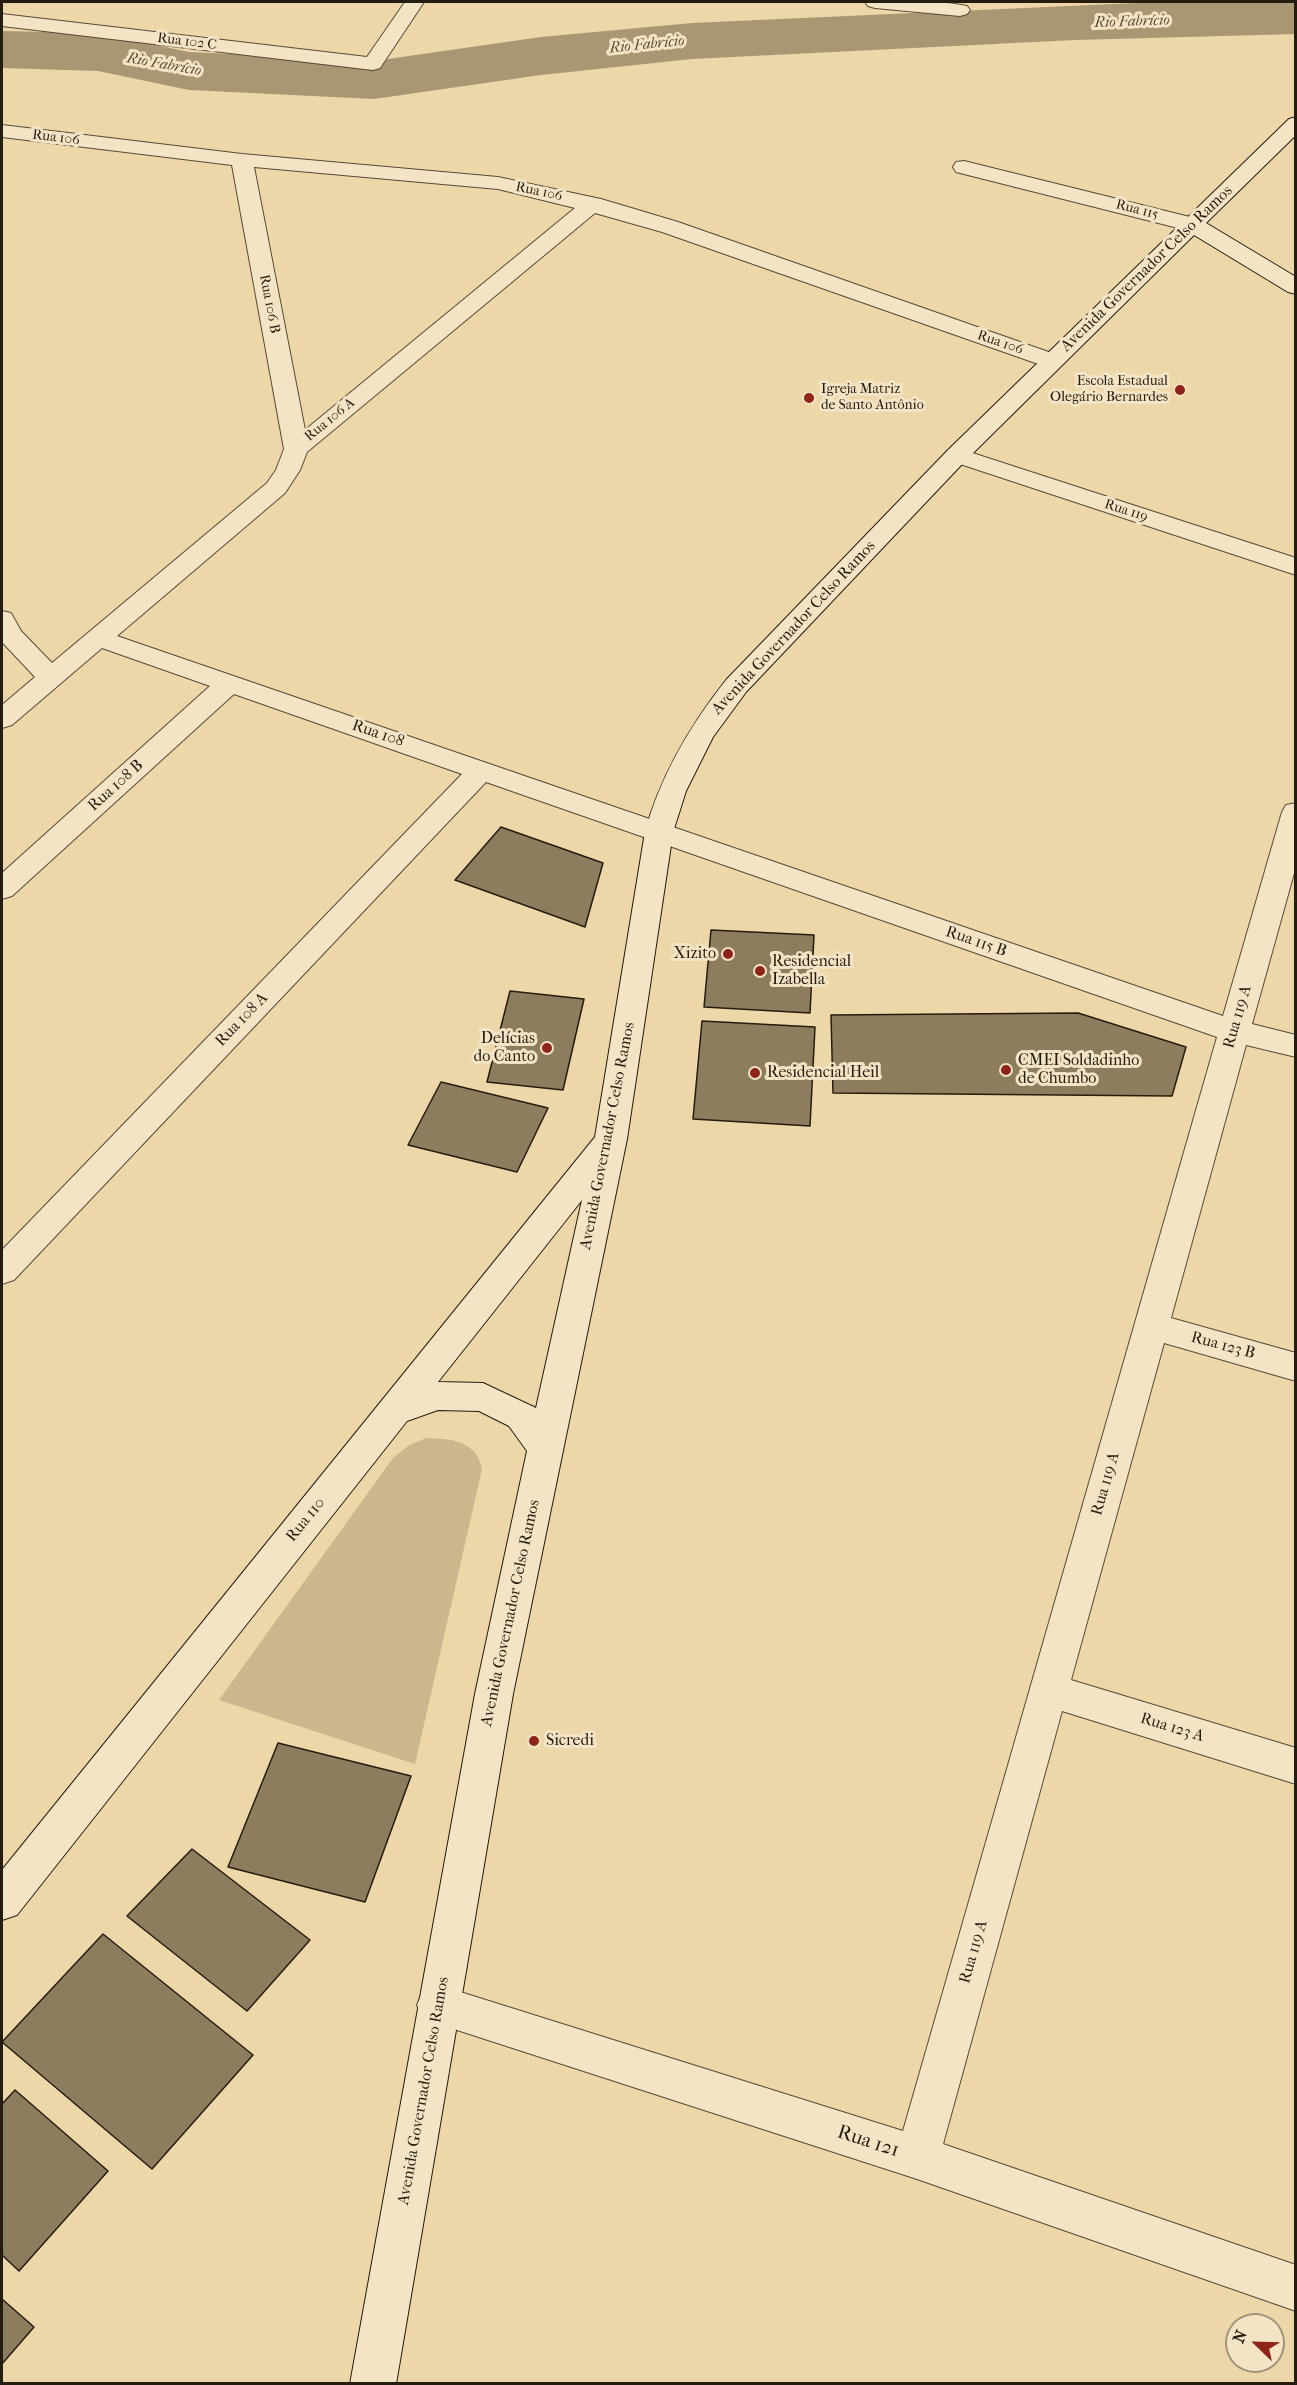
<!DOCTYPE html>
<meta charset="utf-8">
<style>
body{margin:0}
#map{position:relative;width:1297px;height:2385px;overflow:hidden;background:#edd6a7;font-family:"IM FELL French Canon",serif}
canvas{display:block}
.frame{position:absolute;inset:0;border:3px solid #251c10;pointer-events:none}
.north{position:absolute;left:1225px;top:2313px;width:60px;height:60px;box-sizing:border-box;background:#f3e4c6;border:2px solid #a1947d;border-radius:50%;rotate:293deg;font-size:16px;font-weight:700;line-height:24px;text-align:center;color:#251c10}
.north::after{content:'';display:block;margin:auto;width:21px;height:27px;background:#8f2418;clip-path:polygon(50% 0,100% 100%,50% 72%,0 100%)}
</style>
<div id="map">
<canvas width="1297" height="2385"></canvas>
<div class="frame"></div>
<div class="north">N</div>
</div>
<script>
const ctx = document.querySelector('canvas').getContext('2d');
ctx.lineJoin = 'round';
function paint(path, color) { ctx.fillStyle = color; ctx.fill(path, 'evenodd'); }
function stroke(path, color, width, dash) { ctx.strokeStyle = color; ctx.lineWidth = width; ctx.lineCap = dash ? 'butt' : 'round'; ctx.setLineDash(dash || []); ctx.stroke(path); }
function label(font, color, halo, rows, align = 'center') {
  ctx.font = font + ' "IM FELL French Canon",serif'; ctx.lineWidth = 6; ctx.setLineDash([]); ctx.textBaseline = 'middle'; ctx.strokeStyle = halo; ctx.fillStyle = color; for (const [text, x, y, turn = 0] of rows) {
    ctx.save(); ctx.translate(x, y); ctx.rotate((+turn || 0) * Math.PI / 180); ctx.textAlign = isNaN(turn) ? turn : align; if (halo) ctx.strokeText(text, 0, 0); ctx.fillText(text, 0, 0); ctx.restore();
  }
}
const green = new Path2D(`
 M 426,1438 C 451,1439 476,1440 482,1469 L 415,1764 L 219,1700 L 393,1458 L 408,1446 Z`);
const river = new Path2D(`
 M 1158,2 L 1296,2 L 1296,34 L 1075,40 L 692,59 L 541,75 L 374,99 L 189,90 L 98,71 L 2,68 L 2,31 L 98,33 L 189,52 L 374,61 L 541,37 L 692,23 Z`);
const building = new Path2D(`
 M 501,827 L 603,863 L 585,927 L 455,880 Z
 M 711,930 L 814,935 L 810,1013 L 704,1007 Z
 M 510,991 L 584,999 L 563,1090 L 487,1082 Z
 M 1078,1013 L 1186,1047 L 1172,1096 L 833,1093 L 831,1015 Z
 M 702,1021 L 815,1027 L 810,1126 L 693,1119 Z
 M 441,1082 L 548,1108 L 517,1172 L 408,1145 Z
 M 278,1743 L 411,1776 L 365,1902 L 228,1867 Z
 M 192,1849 L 310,1940 L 247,2011 L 127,1916 Z
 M 103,1934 L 253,2055 L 152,2169 L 2,2042 Z
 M 15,2090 L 108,2171 L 19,2271 L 2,2255 L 2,2104 Z
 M 2,2299 L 34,2327 L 2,2364 Z`);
const minor = new Path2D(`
 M 405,2 L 424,2 L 380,68 L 373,70 L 2,26 L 2,14 L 367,57 Z
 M 865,2 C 894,0 938,0 967,6 L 970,10 L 967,14 L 960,16 L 875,8 L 868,6 Z
 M 2,125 L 242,154 L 498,177 L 601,199 L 678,222 L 1060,356 L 1064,361 L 1060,366 L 1052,368 L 1044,366 L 662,232 L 595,213 L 307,452 L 300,470 L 285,493 L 117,636 L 1223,1016 L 1282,812 L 1286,805 L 1296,803 L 1296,866 L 1252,1024 L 1296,1035 L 1296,1057 L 1246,1045 L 1171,1318 L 1296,1353 L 1296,1381 L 1164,1343 L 1071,1680 L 1296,1748 L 1296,1784 L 1062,1711 L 943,2144 L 1296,2265 L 1296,2311 L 917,2179 L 423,2019 L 417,2005 L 423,1991 L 438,1985 L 903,2131 L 1217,1037 L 486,782 L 14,1280 L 2,1284 L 2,1250 L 462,774 L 234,694 L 12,896 L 2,899 L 2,873 L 210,686 L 102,648 L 12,725 L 2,728 L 2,705 L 35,677 L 2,642 L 2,611 L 11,613 L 21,631 L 52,663 L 267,483 L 276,470 L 284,449 L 232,165 L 2,137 ZM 254,167 L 498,189 L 575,208 L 305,430 Z
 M 964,161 L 1202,220 L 1205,225 L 1202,230 L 1194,232 L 956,172 L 953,167 L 956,162 Z`);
const tertiary = new Path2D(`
 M 957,448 L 1296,558 L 1296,575 L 948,460 L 945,455 L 948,450 Z`);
const secondary = new Path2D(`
 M 1296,117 L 1296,135 L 1206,223 L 1296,277 L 1296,294 L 1288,292 L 1194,235 L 966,460 L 746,692 L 713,737 L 686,791 L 673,832 L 627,1139 L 513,1694 L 396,2384 L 350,2384 L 475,1694 L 527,1451 L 509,1426 L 479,1411 L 438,1410 L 407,1421 L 17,1915 L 2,1920 L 2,1870 L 595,1137 L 645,832 C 661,775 689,727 726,680 L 948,450 L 1289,119 ZM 582,1200 L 536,1408 L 483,1383 L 438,1382 Z`);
const markers = [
 [1180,390,6,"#8f2418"],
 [809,398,6,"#8f2418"],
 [728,954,6,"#8f2418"],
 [760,971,6,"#8f2418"],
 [547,1048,6,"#8f2418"],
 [1006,1070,6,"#8f2418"],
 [755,1073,6,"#8f2418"],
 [534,1741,6,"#8f2418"]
];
const farStreetnames = [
 ["Rua 102 C",187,42,7],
 ["Rua 106",56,138,7],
 ["Rua 106",539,192,12],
 ["Rua 115",1137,210,14],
 ["Rua 106 B",269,304,79],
 ["Rua 106",1000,343,19],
 ["Rua 106 A",330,420,-39],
 ["Rua 119",1126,511,18]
];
const farPoinames = [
 ["Escola Estadual",1168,382],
 ["Olegário Bernardes",1168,398],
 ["Igreja Matriz",821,390,"left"],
 ["de Santo Antônio",821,406,"left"]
];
const farWaternames = [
 ["Rio Fabrício",1132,22,-2],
 ["Rio Fabrício",647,45,-6],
 ["Rio Fabrício",164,65,10]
];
const streetNames = [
 ["Avenida Governador Celso Ramos",1147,269,-44],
 ["Avenida Governador Celso Ramos",794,628,-47],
 ["Rua 108",378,734,19],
 ["Rua 108 B",116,786,-42],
 ["Rua 115 B",976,942,19],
 ["Rua 119 A",1238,1017,-74],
 ["Rua 108 A",242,1020,-46],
 ["Avenida Governador Celso Ramos",608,1136,-79],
 ["Rua 123 B",1223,1346,15],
 ["Rua 119 A",1106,1484,-74],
 ["Rua 110",306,1520,-51],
 ["Avenida Governador Celso Ramos",511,1613,-78],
 ["Rua 123 A",1172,1728,17],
 ["Rua 119 A",974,1952,-74],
 ["Avenida Governador Celso Ramos",424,2091,-80]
];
const poiNames = [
 ["Xizito",716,954,"right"],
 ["Residencial",772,962],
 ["Izabella",772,980],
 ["Delícias",535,1039,"right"],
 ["do Canto",535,1057,"right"],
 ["CMEI Soldadinho",1018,1061],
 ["de Chumbo",1018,1079],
 ["Residencial Heil",767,1073],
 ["Sicredi",546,1741]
];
const nearStreetnames = [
 ["Rua 121",868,2142,18]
];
paint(green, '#cbb68d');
paint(river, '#a99774');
paint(building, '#8d7d5f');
stroke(building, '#251c10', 1.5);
stroke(minor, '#574a36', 2);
stroke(tertiary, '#574a36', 2);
stroke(secondary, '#251c10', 2);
paint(minor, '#f3e4c6');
paint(tertiary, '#f3e4c6');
paint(secondary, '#f3e4c6');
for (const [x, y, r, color] of markers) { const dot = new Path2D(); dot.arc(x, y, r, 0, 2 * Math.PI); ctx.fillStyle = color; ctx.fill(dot); stroke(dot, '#f3e4c6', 2); }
label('14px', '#251c10', '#f3e4c6', farStreetnames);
label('14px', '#251c10', '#f3e4c6', farPoinames, 'right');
label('italic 15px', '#5a4d38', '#f3e4c6', farWaternames);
label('16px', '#251c10', '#f3e4c6', streetNames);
label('16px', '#251c10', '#f3e4c6', poiNames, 'left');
label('20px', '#251c10', '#f3e4c6', nearStreetnames);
</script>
